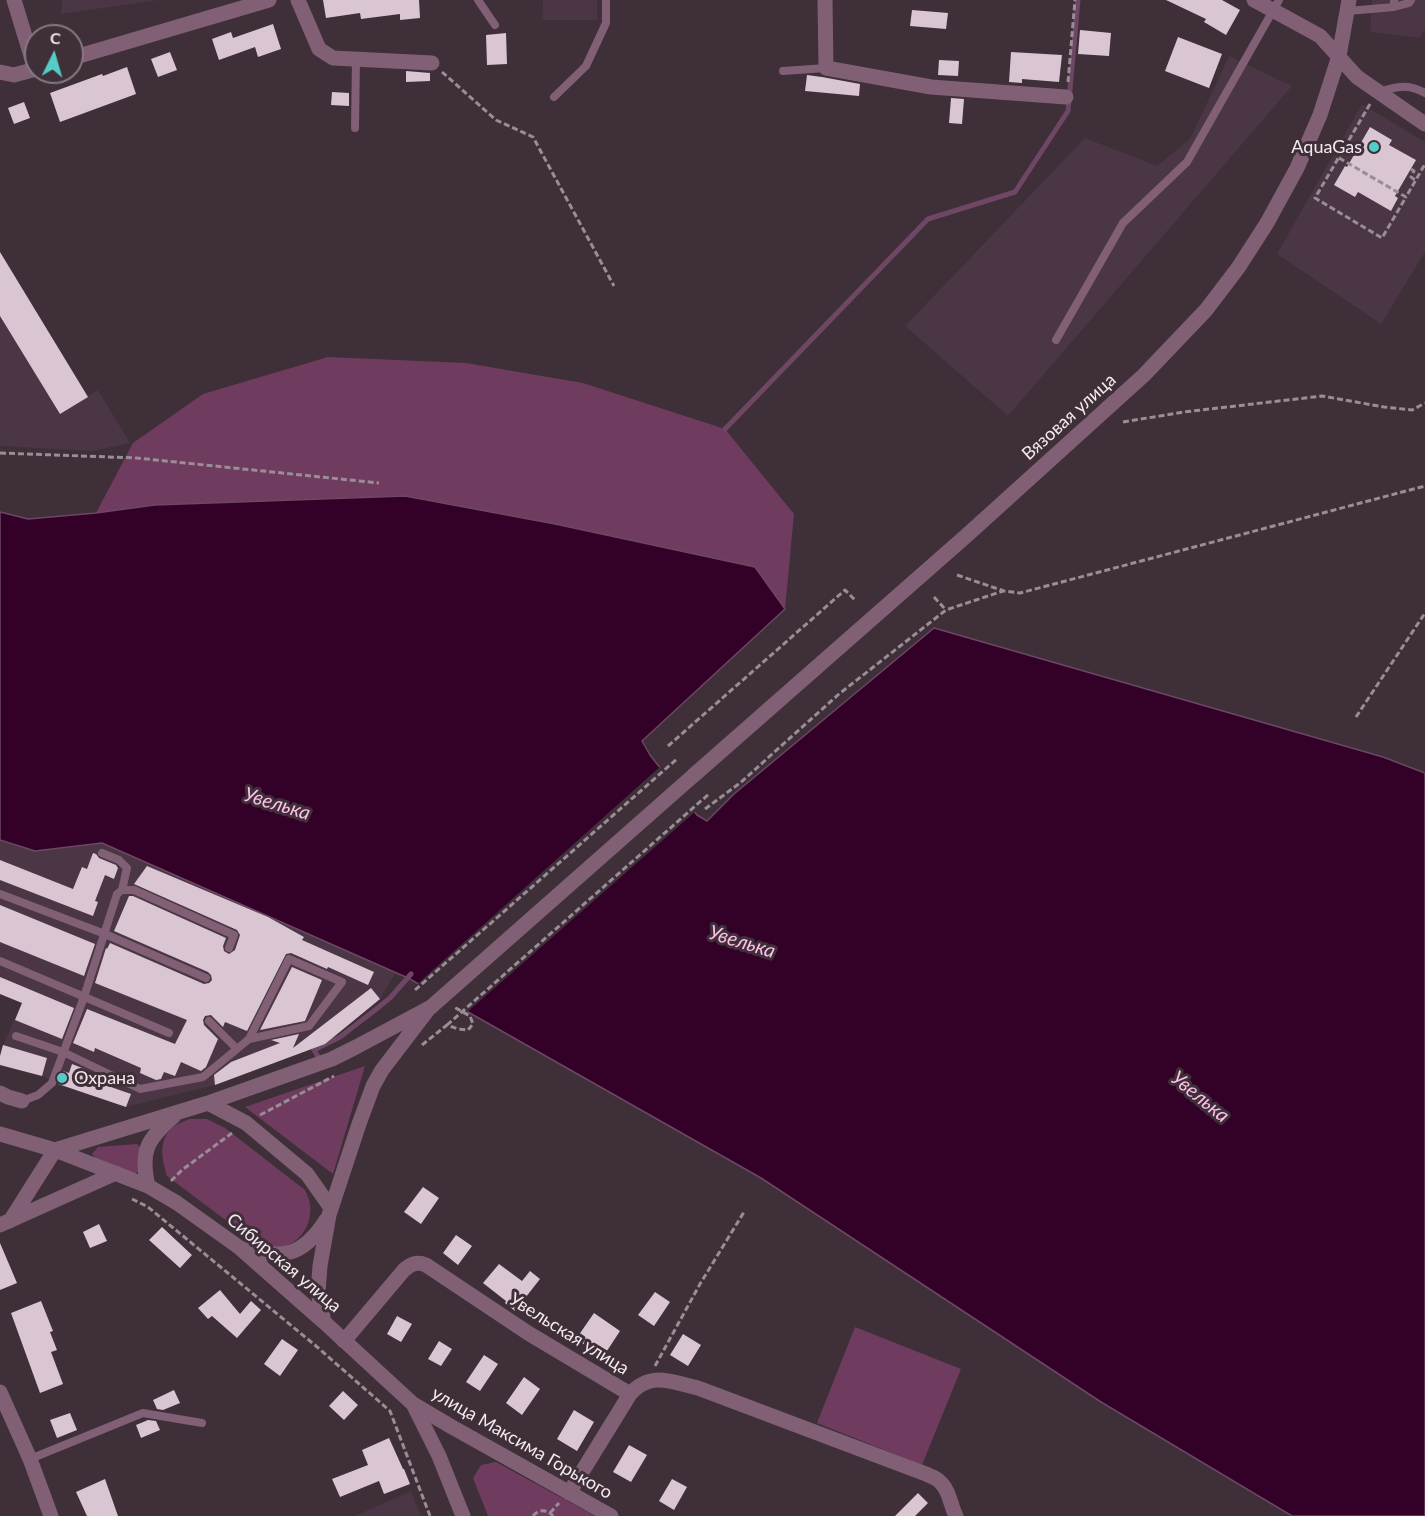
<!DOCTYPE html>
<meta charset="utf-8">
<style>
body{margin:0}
#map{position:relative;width:1425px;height:1516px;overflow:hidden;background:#3e2f38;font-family:Lato,sans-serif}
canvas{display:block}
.north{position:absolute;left:24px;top:24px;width:60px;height:60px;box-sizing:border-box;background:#3e2f38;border:2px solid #867981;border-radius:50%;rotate:5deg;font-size:16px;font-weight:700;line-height:24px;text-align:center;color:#f3e9ef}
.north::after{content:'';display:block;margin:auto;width:21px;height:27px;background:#55cdc6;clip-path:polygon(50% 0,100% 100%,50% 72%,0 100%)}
</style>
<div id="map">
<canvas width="1425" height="1516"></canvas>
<div class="north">С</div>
</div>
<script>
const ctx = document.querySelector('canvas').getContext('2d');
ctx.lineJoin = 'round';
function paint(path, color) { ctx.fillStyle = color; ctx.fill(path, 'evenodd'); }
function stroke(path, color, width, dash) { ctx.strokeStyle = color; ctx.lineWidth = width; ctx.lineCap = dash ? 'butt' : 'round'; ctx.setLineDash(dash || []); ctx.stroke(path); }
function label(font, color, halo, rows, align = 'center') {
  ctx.font = font + ' Lato,sans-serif'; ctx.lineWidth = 6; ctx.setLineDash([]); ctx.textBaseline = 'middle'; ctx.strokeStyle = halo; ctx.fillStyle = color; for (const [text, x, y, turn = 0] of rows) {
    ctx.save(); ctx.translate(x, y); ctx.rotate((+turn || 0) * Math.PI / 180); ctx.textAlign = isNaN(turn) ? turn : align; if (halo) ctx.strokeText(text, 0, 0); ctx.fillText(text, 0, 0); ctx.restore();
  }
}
const built = new Path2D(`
 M 62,0 L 159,0 L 61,14 Z
 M 543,0 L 597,0 L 597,20 L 542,20 Z
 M 1372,0 L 1425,0 L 1425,29 L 1420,38 L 1370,32 Z
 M 1229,56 L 1292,86 L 1008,416 L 905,326 L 1085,138 L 1157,166 L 1190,139 Z
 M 1362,104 L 1425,142 L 1425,252 L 1381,324 L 1277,254 Z
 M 0,252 L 88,396 L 98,390 L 130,443 L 93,451 L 0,446 Z
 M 0,840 L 35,851 L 102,843 L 396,972 L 380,999 L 325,1044 L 215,1085 L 126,1107 L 56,1083 L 42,1076 L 0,1065 L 0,1056 L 3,1045 L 22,1003 L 0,994 Z
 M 411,1491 L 421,1516 L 355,1516 Z`);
const green = new Path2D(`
 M 328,357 L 466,363 L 583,383 L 725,429 L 794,514 L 785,609 L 755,567 L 555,524 L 405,496 L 155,505 L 96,513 L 133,443 L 203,394 Z
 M 365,1066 L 333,1174 L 245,1107 Z
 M 189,1119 L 207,1119 L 225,1128 L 305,1190 C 307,1194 309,1199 310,1204 C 313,1226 298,1247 275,1248 C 270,1248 265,1247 260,1246 L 167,1176 C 162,1160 158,1142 171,1129 C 176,1124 183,1122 189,1119 Z
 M 137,1144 L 143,1150 L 139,1172 L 133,1174 L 97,1160 L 92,1154 L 98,1147 Z
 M 855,1327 L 961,1369 L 922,1465 L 817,1423 Z
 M 496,1462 L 595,1516 L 488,1516 L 473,1478 L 481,1465 Z`);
const water = new Path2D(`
 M 405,496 L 555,524 L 755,567 L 785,609 L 642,741 L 650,755 L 697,815 L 707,821 L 734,794 L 934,628 L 1383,757 L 1425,773 L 1425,1516 L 1292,1516 L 1101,1402 L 761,1178 L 408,978 L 102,843 L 35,851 L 0,840 L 0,512 L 28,519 L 96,513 L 155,505 Z`);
const pier = new Path2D(`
 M 662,765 L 697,810 L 465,1014 L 415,986 Z`);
const stream = new Path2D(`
 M 725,429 L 928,219 L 1015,192 L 1068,111 L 1078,0
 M 319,1058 L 314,1050 L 340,1037 L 375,1010 L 390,998 L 411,974`);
const building = new Path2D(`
 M 323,0 L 419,0 L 420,18 L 400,20 L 400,14 L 361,19 L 360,13 L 326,18 Z
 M 1166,0 L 1222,0 L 1240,10 L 1226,35 L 1204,22 L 1206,19 Z
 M 912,10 L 948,13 L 946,29 L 910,26 Z
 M 273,24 L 281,49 L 258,57 L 255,47 L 219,60 L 212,39 L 231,32 L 233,38 Z
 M 1080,30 L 1111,33 L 1109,56 L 1078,54 Z
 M 506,33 L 507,64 L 487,65 L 486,35 Z
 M 1178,37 L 1222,54 L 1209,88 L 1165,71 Z
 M 170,52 L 177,70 L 158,77 L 151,59 Z
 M 1011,52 L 1062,55 L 1059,82 L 1022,79 L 1022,83 L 1009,82 Z
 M 939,60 L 959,61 L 958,76 L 938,75 Z
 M 127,67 L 136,94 L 60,122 L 50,93 L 102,74 L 103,76 Z
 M 406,71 L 430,73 L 430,81 L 406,82 Z
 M 807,75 L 822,77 L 860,84 L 859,96 L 805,91 Z
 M 332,92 L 349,93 L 349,106 L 331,105 Z
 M 951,98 L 964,99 L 962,124 L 949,123 Z
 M 24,102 L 30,118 L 14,124 L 8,108 Z
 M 1370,127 L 1392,140 L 1389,145 L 1416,160 L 1395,196 L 1398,198 L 1391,211 L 1358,192 L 1355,197 L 1334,185 L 1345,166 L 1347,167 Z
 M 0,252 L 88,397 L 60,414 L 0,316 Z
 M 93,853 L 96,854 L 99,858 L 116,865 L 118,868 L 114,879 L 105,875 L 95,901 L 98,902 L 93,916 L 0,880 L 0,860 L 73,889 L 82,867 L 87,869 Z
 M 147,866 L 268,917 L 304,937 L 302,940 L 374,972 L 368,985 L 328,967 L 327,969 L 291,953 L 286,954 L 247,1031 L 225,1022 L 223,1027 L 211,1015 L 205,1016 L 203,1020 L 204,1025 L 218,1039 L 206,1067 L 201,1071 L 181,1062 L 175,1076 L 164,1072 L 161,1079 L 156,1080 L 140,1073 L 141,1068 L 95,1048 L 94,1052 L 73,1043 L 87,1009 L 175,1044 L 187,1020 L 95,983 L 106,948 L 107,949 L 110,943 L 204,984 L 209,983 L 212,980 L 211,975 L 208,972 L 114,931 L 129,896 L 133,896 L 226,938 L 223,946 L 224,951 L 229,954 L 235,950 L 240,935 L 237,930 L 134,884 Z
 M 0,905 L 95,944 L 84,976 L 0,942 Z
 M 292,967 L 322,980 L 305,1021 L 260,1030 Z
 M 0,977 L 74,1008 L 62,1039 L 15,1020 L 22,1003 L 0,994 Z
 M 371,988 L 380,999 L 325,1044 L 215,1085 L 214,1075 L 231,1062 L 280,1043 L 271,1040 L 299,1034 L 293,1048 Z
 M 3,1045 L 47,1058 L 42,1076 L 0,1065 L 0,1056 Z
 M 72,1064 L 87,1070 L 85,1078 L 131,1094 L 126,1107 L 58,1084 L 63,1071 L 69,1073 Z
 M 423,1187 L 439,1198 L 421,1224 L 404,1212 Z
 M 99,1224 L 107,1241 L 90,1248 L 83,1232 Z
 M 162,1227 L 192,1255 L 180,1268 L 149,1240 Z
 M 456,1235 L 472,1246 L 458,1265 L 443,1253 Z
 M 0,1243 L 17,1283 L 0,1290 Z
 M 499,1264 L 522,1281 L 530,1271 L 540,1279 L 515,1311 L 505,1303 L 506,1301 L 483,1283 Z
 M 220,1290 L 240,1314 L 251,1301 L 261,1310 L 237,1338 L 212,1316 L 208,1319 L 198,1308 Z
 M 655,1292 L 670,1302 L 654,1326 L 638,1315 Z
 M 41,1301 L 53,1331 L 50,1332 L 57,1350 L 51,1352 L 63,1384 L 40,1393 L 11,1313 Z
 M 594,1313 L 620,1331 L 603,1357 L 576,1339 Z
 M 397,1316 L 412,1324 L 401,1342 L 387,1334 Z
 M 683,1334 L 701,1345 L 688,1366 L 670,1355 Z
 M 282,1339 L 298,1350 L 280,1376 L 264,1364 Z
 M 439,1341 L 452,1349 L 441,1366 L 428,1359 Z
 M 484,1355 L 498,1364 L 480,1391 L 466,1382 Z
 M 524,1377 L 540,1389 L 522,1415 L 506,1403 Z
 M 174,1390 L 180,1403 L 163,1410 L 157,1409 L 153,1400 Z
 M 343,1391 L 358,1405 L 344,1420 L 329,1406 Z
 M 574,1410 L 594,1422 L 577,1451 L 557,1439 Z
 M 70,1413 L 77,1430 L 57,1438 L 50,1420 Z
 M 148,1420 L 156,1421 L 160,1430 L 141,1438 L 136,1425 Z
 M 389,1438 L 403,1469 L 404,1469 L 410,1484 L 384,1494 L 379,1481 L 340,1497 L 332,1479 L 368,1465 L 362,1450 Z
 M 629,1445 L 647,1455 L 631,1482 L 613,1472 Z
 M 105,1479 L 118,1516 L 87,1516 L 76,1492 Z
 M 672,1479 L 687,1487 L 674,1510 L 659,1501 Z
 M 918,1493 L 928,1503 L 915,1516 L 895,1516 Z`);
const path = new Path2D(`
 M 442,72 L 496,120 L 533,137 L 614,286
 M 1068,82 L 1075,0
 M 1370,104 L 1315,198 L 1382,238 L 1406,197
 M 1339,158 L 1406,197 L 1425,164
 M 1411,169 L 1414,171 L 1411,177 L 1415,180
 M 1123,422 L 1184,412 L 1322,396 L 1384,407 L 1412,410 L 1425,403
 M 0,453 L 137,458 L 379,483
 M 957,575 L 1004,591 L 1020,593 L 1425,486
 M 934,597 L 946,610
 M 1356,717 L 1425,613
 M 668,746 L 845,590 L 856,601
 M 705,809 L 740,783 L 839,694 L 946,610 L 1003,591
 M 415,990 L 678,758
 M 422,1045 L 447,1025 L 458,1029 L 468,1030 L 473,1024 L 470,1016 L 454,1007
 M 260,1115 L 334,1076
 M 171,1181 L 182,1170 L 232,1133
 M 132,1199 L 148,1207 L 316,1346 L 390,1411 L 430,1516
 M 655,1366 L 700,1284 L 744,1212
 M 550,1513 L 559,1503
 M 533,1516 C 539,1509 547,1509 553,1516`);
const service = new Path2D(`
 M 478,0 L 495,25
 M 1394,7 L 1409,3 L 1411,0
 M 1348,11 L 1394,7 L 1394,0
 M 783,71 L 826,68
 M 1378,92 C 1397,87 1407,83 1425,93
 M 554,97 L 586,66 L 606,23 L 606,0
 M 355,128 L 356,58
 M 1056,340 L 1123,223 L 1187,162 L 1279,0
 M 102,853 L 119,860 L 127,868 L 122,890
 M 0,894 L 105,934 L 206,978
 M 0,961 L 169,1033
 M 209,1021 L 237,1049
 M 16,1036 L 63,1052 L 140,1089 L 203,1077 L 249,1039 L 289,959 L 342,982 L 309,1026 L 249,1039
 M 22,1101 L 38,1095 L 52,1083 L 84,997 L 117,894 L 122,890 L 134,890 L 234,935 L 229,948
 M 30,1459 L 143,1413 L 202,1423`);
const minor = new Path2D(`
 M 14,0 L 35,69
 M 298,0 L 319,49 L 333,58 L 432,63
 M 825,0 L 826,68 L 931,87 L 1066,97
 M 1254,0 L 1320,36 L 1357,77 L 1425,124
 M 72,58 L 269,0
 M 0,72 L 14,75 L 36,69
 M 0,1093 L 8,1097 L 22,1101
 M 344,1341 L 404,1270 C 411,1264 417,1261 426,1265 L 528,1333 L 630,1394 C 651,1371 671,1382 698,1388 L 926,1474 C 930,1476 936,1478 939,1481 C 950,1490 950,1505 956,1516
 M 0,1392 L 30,1459 L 51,1516
 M 413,1404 L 452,1427 L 611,1516
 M 569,1493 L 630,1394`);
const tertiary = new Path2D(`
 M 694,775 L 966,536 L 1144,375 L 1206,310 L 1238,268 L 1267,223 L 1297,168 L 1320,115 L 1339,56 L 1349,0
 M 208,1103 L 246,1123 L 307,1174 L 331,1208
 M 0,1134 L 55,1150 L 148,1186 L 177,1203 L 240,1248 L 324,1322 L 413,1404 L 439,1456 L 463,1516
 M 148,1186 C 140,1151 147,1139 174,1116
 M 10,1221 L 55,1150 L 208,1103 L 332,1059 L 356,1047 L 431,1007
 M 0,1225 L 116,1173
 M 245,1249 C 283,1260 304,1255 326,1220
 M 324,1322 L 318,1292 L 320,1266 L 329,1215 L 359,1124 L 373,1086 L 382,1070 L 427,1011`);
const pathBridge = new Path2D(`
 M 447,1025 L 710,793`);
const tertiaryBridge = new Path2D(`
 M 431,1007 L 694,775`);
const markers = [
 [1374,147,6,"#55cdc6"],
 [62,1078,6,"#55cdc6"]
];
const poiNames = [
 ["AquaGas",1362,147],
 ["Охрана",74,1078,"left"]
];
const streetNames = [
 ["Вязовая улица",1069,417,-42],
 ["Сибирская улица",284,1263,40],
 ["Увельская улица",569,1334,32],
 ["улица Максима Горького",522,1443,30]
];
const waterNames = [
 ["Увелька",277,804,17],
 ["Увелька",742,942,17],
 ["Увелька",1200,1097,39]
];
paint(built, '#4a3644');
paint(green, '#6f3c5f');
paint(water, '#330128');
stroke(water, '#6d4764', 1.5);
paint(pier, '#3e2f38');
stroke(stream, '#6d4764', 5);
paint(building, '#d9c6d2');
stroke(path, '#9a8d95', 3, [6, 3]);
stroke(service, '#816076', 8);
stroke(minor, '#816076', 15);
stroke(tertiary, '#816076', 15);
stroke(pathBridge, '#9a8d95', 3, [6, 3]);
stroke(tertiaryBridge, '#816076', 15);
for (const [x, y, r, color] of markers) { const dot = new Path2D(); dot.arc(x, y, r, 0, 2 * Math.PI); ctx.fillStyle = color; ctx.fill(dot); stroke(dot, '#3e2f38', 2); }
label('18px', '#f3e9ef', '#3e2f38', poiNames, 'right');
label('18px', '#f3e9ef', '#3e2f38', streetNames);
label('italic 20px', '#fdbfe8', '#3e2f38', waterNames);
</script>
